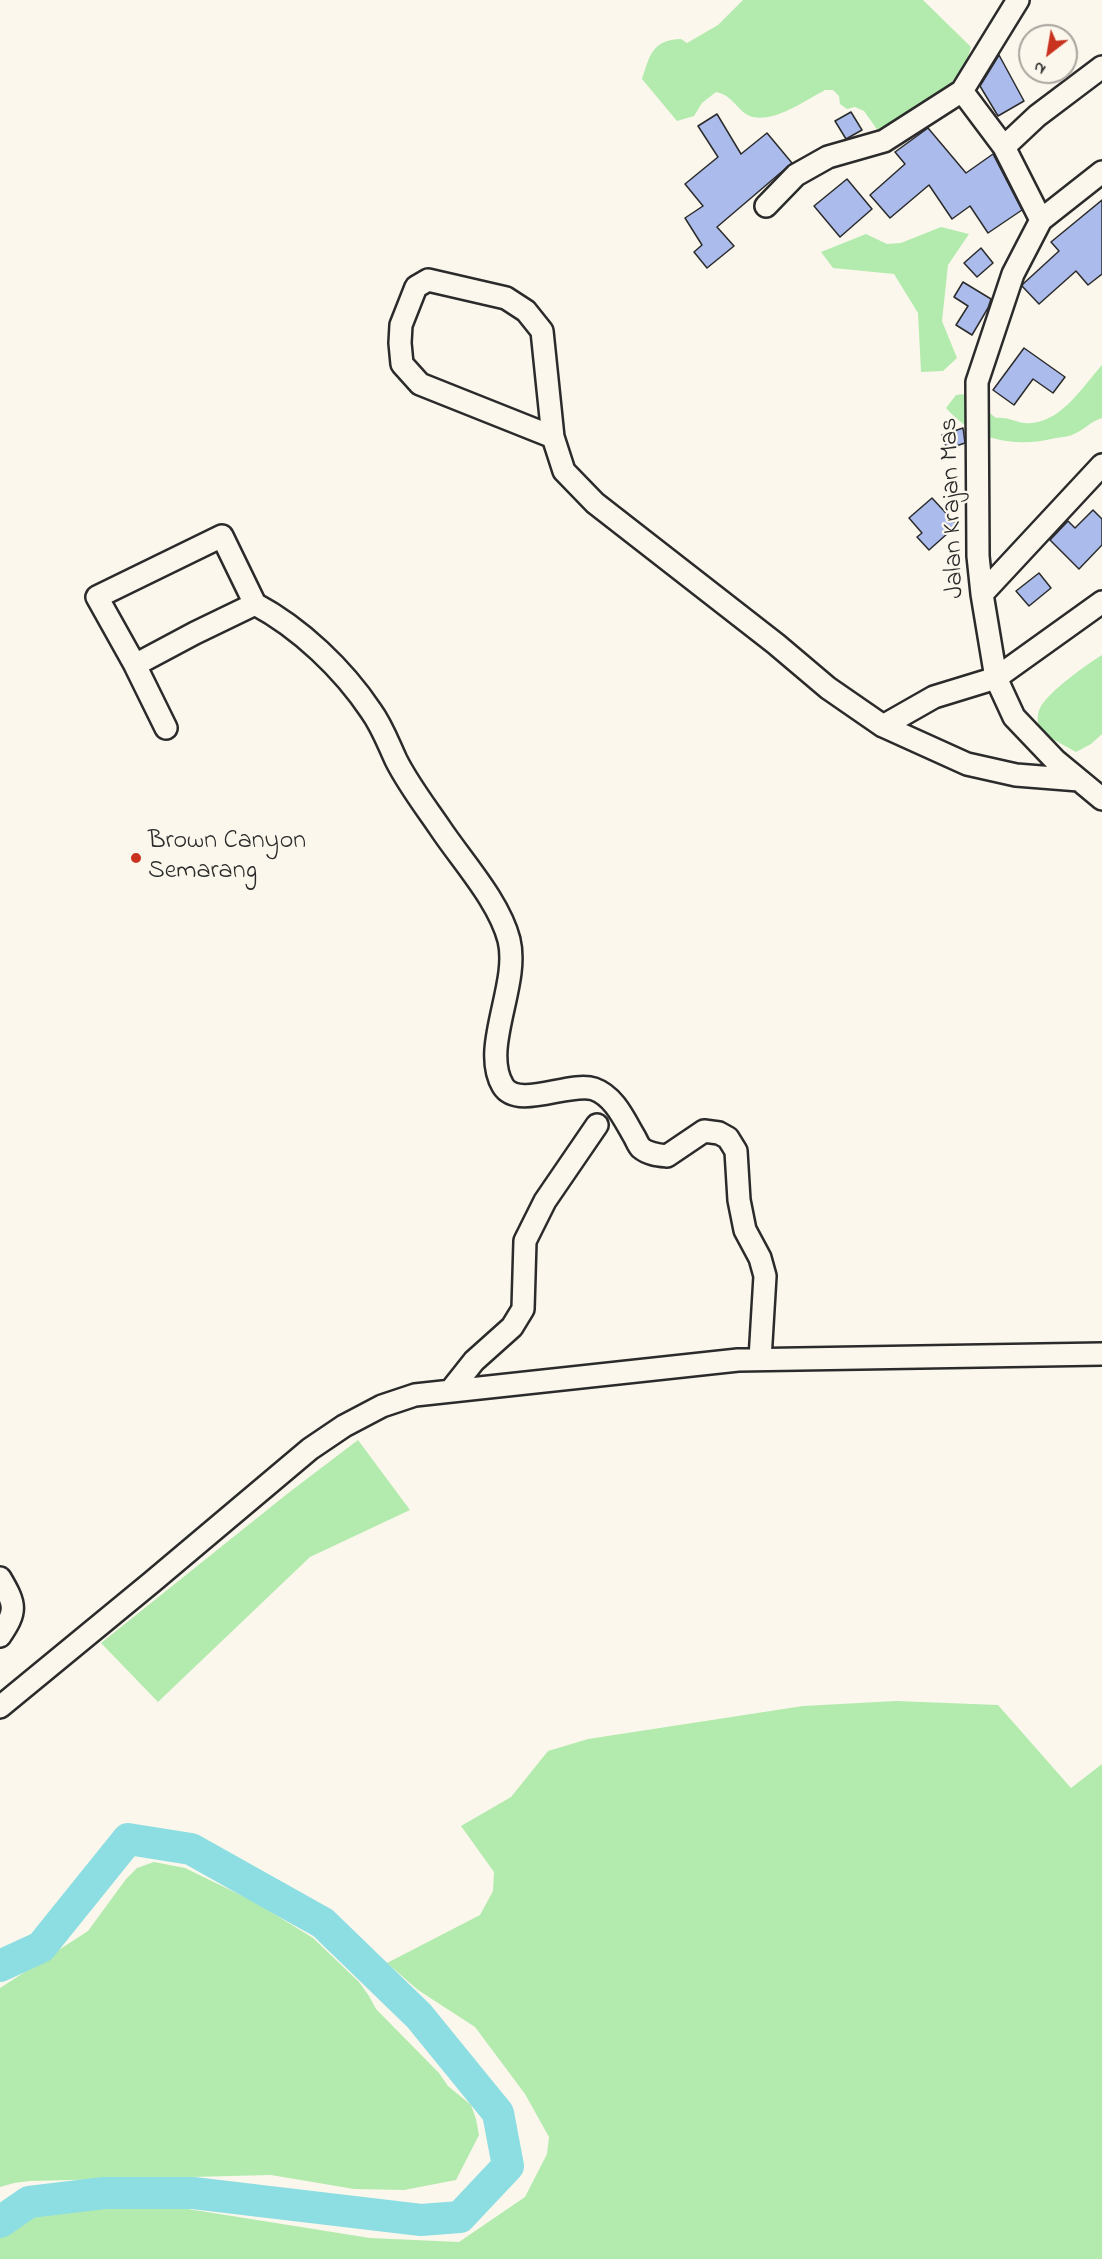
<!DOCTYPE html>
<style>
body{margin:0}
#map{position:relative;width:1102px;height:2259px;overflow:hidden;background:#fbf7ec;font-family:"Indie Flower",sans-serif}
canvas{display:block}
.north{position:absolute;left:1018px;top:24px;width:60px;height:60px;box-sizing:border-box;background:#fbf7ec;border:2px solid #a8a59f;border-radius:50%;rotate:211deg;font-size:16px;font-weight:700;line-height:24px;text-align:center;color:#2b2b2b}
.north::after{content:'';display:block;margin:auto;width:21px;height:27px;background:#c8321e;clip-path:polygon(50% 0,100% 100%,50% 72%,0 100%)}
</style>
<div id="map">
<canvas width="1102" height="2259"></canvas>
<div class="north">N</div>
</div>
<script>
const ctx = document.querySelector('canvas').getContext('2d');
ctx.lineJoin = 'round';
function paint(path, color) { ctx.fillStyle = color; ctx.fill(path, 'evenodd'); }
function stroke(path, color, width, dash) { ctx.strokeStyle = color; ctx.lineWidth = width; ctx.lineCap = dash ? 'butt' : 'round'; ctx.setLineDash(dash || []); ctx.stroke(path); }
function label(font, color, halo, rows, align = 'center') {
  ctx.font = font + ' "Indie Flower",sans-serif'; ctx.lineWidth = 4.5; ctx.setLineDash([]); ctx.textBaseline = 'middle'; ctx.strokeStyle = halo; ctx.fillStyle = color; for (const [text, x, y, turn = 0] of rows) {
    ctx.save(); ctx.translate(x, y); ctx.rotate((+turn || 0) * Math.PI / 180); ctx.textAlign = isNaN(turn) ? turn : align; if (halo) ctx.strokeText(text, 0, 0); ctx.fillText(text, 0, 0); ctx.restore();
  }
}
const green = new Path2D(`
 M 743,0 L 923,0 L 971,47 C 961,89 915,113 881,135 L 864,111 L 855,107 L 847,109 L 840,104 L 839,96 L 833,90 L 825,90 C 806,100 767,128 746,114 C 735,106 731,95 716,92 L 702,103 L 694,116 L 677,121 L 642,79 C 650,55 652,40 681,39 L 687,43 L 718,25 Z
 M 941,227 L 969,234 L 948,265 L 942,321 L 957,358 L 943,371 L 921,372 L 918,313 L 894,274 L 833,268 L 821,252 L 866,234 L 887,244 L 901,243 Z
 M 1102,365 L 1102,418 C 1091,421 1084,430 1074,434 C 1069,437 1062,437 1056,438 C 1015,448 975,441 946,408 L 956,395 L 965,394 L 996,418 C 1009,416 1019,425 1032,423 C 1063,420 1083,386 1102,365 Z
 M 1102,655 L 1102,734 L 1091,744 L 1076,752 L 1040,732 C 1038,724 1036,716 1040,708 C 1047,693 1087,664 1102,655 Z
 M 358,1440 L 410,1510 L 310,1557 L 158,1702 L 101,1643 L 287,1494 Z
 M 896,1701 L 998,1705 L 1071,1788 L 1102,1764 L 1102,2259 L 0,2259 L 0,2229 L 54,2209 L 188,2209 L 370,2238 L 459,2242 L 525,2197 L 547,2154 L 549,2137 L 525,2094 L 475,2027 L 418,1990 L 387,1963 L 480,1915 L 493,1891 L 494,1872 L 461,1826 L 511,1797 L 548,1751 L 588,1739 L 803,1706 Z
 M 154,1862 L 185,1868 L 255,1902 L 313,1938 L 359,1982 L 369,1996 L 376,2009 L 439,2073 L 448,2086 L 471,2105 L 476,2119 L 479,2135 L 456,2180 L 404,2190 L 354,2189 L 271,2175 L 30,2181 L 14,2183 L 0,2187 L 0,1988 L 88,1931 L 126,1879 L 137,1868 Z`);
const river = new Path2D(`
 M 0,1966 L 41,1947 L 128,1839 L 191,1849 L 323,1923 L 419,2016 L 498,2113 L 508,2166 L 460,2217 L 421,2220 L 193,2193 L 104,2193 L 29,2202 L 0,2222`);
const building = new Path2D(`
 M 999,55 L 1024,101 L 998,116 L 980,86 Z
 M 851,112 L 862,130 L 846,139 L 835,121 Z
 M 717,114 L 741,154 L 767,133 L 792,163 L 717,227 L 734,246 L 707,268 L 694,252 L 702,245 L 685,218 L 703,206 L 685,184 L 718,157 L 698,126 Z
 M 928,128 L 966,173 L 993,154 L 1022,210 L 988,233 L 970,206 L 952,219 L 929,185 L 890,218 L 870,195 L 905,164 L 895,152 Z
 M 847,179 L 872,209 L 840,237 L 814,206 Z
 M 1102,200 L 1102,274 L 1088,285 L 1076,271 L 1039,304 L 1022,286 L 1023,284 L 1059,251 L 1051,242 Z
 M 981,248 L 993,263 L 977,277 L 964,263 Z
 M 963,282 L 991,299 L 988,308 L 972,335 L 956,325 L 968,306 L 954,297 Z
 M 1024,348 L 1065,377 L 1053,393 L 1033,379 L 1014,405 L 993,390 Z
 M 963,428 L 965,443 L 947,449 L 942,435 Z
 M 932,498 L 957,525 L 929,550 L 917,537 L 922,533 L 909,518 Z
 M 1093,510 L 1102,519 L 1102,545 L 1079,569 L 1050,540 L 1068,521 L 1075,528 Z
 M 1039,573 L 1051,588 L 1029,606 L 1016,591 Z`);
const minor = new Path2D(`
 M 962,91 L 1004,147 L 1041,220
 M 1004,147 L 1037,116 L 1102,67
 M 1102,172 L 1041,220 L 1013,274 L 977,382 L 978,556 L 982,594 L 996,678 L 1014,717 L 1055,760 L 1102,799
 M 766,206 L 796,175 L 828,157 L 884,141 L 962,91 L 1018,0
 M 553,437 L 420,384 L 402,364 L 400,343 L 401,325 L 416,287 L 428,280 L 506,298 L 526,311 L 542,331 L 553,437 L 564,471 L 595,503 L 776,644 L 828,688 L 883,726 L 967,764 L 1016,775 L 1079,780
 M 982,594 L 1102,465
 M 135,665 L 195,633 L 255,604 C 300,628 343,669 371,711 C 382,726 388,743 396,760 C 408,784 425,806 440,828 C 462,861 499,901 509,940 C 520,985 480,1048 503,1086 C 518,1110 570,1081 594,1089 C 614,1096 624,1119 634,1136 C 636,1139 638,1145 641,1148 C 648,1154 658,1155 667,1156 L 704,1131 L 719,1133 L 728,1138 L 736,1151 L 739,1200 L 745,1230 L 760,1258 L 765,1276 L 760,1359
 M 883,726 L 934,697 L 996,678 L 1102,602
 M 166,728 L 135,665 L 97,597 L 222,536 L 255,604
 M 451,1390 L 474,1361 L 512,1327 L 523,1309 L 525,1241 L 545,1201 L 597,1125
 M 0,1578 C 16,1605 17,1611 0,1636
 M 0,1707 L 152,1582 L 310,1449 L 344,1426 L 382,1406 L 415,1395 L 738,1360 L 1102,1354`);
const markers = [
 [136,858,6,"#c8321e"]
];
const streetNames = [
 ["Jalan Krajan Mas",954,508,-92]
];
const poiNames = [
 ["Brown Canyon",148,843],
 ["Semarang",148,873]
];
paint(green, '#b3ebae');
stroke(river, '#8ddee3', 32);
paint(building, '#abbcec');
stroke(building, '#2b2b2b', 1.5);
stroke(minor, '#2b2b2b', 26);
stroke(minor, '#fbf7ec', 21);
for (const [x, y, r, color] of markers) { const dot = new Path2D(); dot.arc(x, y, r, 0, 2 * Math.PI); ctx.fillStyle = color; ctx.fill(dot); stroke(dot, '#fbf7ec', 2); }
label('26px', '#2b2b2b', '#fbf7ec', streetNames);
label('26px', '#2b2b2b', '#fbf7ec', poiNames, 'left');
</script>
